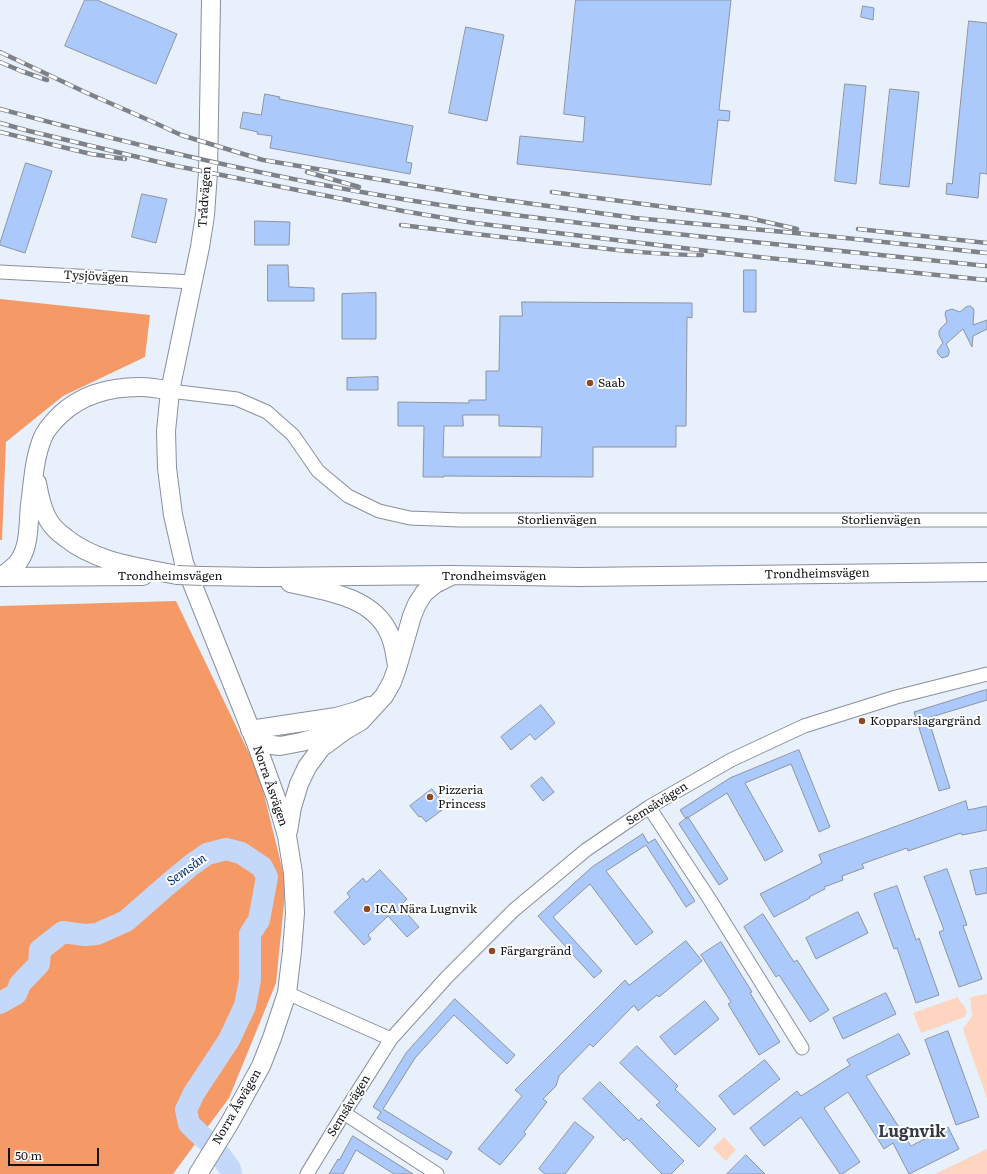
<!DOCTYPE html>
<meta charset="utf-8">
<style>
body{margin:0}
#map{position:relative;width:987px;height:1174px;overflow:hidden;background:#e8f0fc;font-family:Literata,serif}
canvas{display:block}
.scale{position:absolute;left:8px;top:1148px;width:91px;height:18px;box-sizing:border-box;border:2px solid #121418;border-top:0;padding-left:5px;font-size:12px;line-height:14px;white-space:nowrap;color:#121418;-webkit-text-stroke:3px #fff;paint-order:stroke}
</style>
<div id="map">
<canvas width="987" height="1174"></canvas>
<div class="scale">50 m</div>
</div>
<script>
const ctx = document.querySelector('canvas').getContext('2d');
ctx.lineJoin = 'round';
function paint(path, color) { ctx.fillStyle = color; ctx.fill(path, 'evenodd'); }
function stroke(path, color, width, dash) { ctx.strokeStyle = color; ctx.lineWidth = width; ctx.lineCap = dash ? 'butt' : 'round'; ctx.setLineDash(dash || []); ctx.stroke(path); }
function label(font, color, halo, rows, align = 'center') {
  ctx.font = font + ' Literata,serif'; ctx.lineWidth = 4; ctx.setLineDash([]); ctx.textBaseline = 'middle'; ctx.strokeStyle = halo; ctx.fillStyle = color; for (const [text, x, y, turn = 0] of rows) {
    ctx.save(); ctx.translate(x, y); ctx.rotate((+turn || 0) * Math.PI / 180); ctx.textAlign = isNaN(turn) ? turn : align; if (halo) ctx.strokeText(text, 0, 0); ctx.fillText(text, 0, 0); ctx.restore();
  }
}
const green = new Path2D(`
 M 987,994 L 987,1099 L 963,1029 L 972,1016 L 970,997 Z
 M 958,997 C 961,1005 965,1005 967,1011 L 965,1017 L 921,1033 L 913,1013 Z
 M 724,1137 L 736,1150 L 726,1161 L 713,1148 Z
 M 987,1149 L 987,1174 L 935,1174 Z`);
const forest = new Path2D(`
 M 0,299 L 150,315 L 145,357 L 63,396 L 6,442 L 2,540 L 0,540 Z
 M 176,601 L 259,774 L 286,884 L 276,983 L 229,1098 L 173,1174 L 0,1174 L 0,606 Z`);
const river = new Path2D(`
 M 0,1003 L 16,994 L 20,984 L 39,964 L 40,950 L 63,932 L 85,935 L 97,934 L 126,921 L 166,886 L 190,866 L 207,854 L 226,849 L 241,853 L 262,867 L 267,877 L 259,920 L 250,934 L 250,980 L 245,1006 L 229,1040 L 194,1093 L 186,1110 L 189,1124 L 207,1141
 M 220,1155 L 230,1169 L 231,1174`);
const building = new Path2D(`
 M 85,0 L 97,0 L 177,34 L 156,84 L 65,46 Z
 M 576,0 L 731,0 L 719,110 L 730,111 L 729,121 L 718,120 L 711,185 L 517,164 L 520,136 L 583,142 L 585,117 L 564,114 Z
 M 863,6 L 874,8 L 873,20 L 861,17 Z
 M 969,21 L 987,23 L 987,174 L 980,173 L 978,198 L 946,194 L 947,183 L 952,184 Z
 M 466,27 L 504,35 L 487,121 L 449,113 Z
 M 845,84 L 866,86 L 856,184 L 835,181 Z
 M 890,89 L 919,92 L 909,187 L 880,184 Z
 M 265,94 L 280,97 L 279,99 L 413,126 L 406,162 L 412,163 L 410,174 L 270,148 L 272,136 L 257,134 L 258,132 L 240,128 L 243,112 L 261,115 Z
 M 26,163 L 52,171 L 25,253 L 0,245 L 0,243 Z
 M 142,194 L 167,199 L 156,243 L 132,237 Z
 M 255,221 L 290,222 L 289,245 L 255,245 Z
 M 268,265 L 288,265 L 289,287 L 314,288 L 314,301 L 268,301 Z
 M 744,270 L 756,270 L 756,312 L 744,312 Z
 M 376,293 L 376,339 L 342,339 L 342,294 Z
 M 522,302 L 692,303 L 692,318 L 687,317 L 686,426 L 676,426 L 676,447 L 593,447 L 593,477 L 444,476 L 444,477 L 423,477 L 424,426 L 398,426 L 398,402 L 469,403 L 469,400 L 486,400 L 486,371 L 499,371 L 500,316 L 522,316 ZM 463,415 L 499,415 L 499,426 L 542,427 L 541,457 L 443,457 L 444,426 L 463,426 Z
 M 970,306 L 973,308 L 974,311 L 973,325 L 987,320 L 987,329 L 973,336 L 972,347 L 963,329 L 946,344 L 949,350 L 949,353 L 948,356 L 942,358 L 938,354 L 937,351 L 943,343 L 939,335 L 939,331 L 941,328 L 947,322 L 945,314 L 946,311 L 952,309 L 960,312 L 966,307 Z
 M 378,377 L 378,390 L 347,390 L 347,378 Z
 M 987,690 L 987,700 L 928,718 L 950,788 L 939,791 L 914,712 L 981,691 Z
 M 541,705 L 555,723 L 535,740 L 530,734 L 511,750 L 501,737 Z
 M 799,750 L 830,827 L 819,832 L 791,764 L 745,783 L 783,851 L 765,861 L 727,793 L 686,819 L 680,810 L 730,778 Z
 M 542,777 L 554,792 L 543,801 L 531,786 Z
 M 432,789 L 446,807 L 426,822 L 421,816 L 419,817 L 410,806 Z
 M 966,801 L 968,810 L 987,806 L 987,830 L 962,835 L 961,833 L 908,851 L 907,848 L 862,864 L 864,868 L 842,876 L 843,880 L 824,887 L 825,889 L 809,897 L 810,898 L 774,917 L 760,894 L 822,863 L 819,855 Z
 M 688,817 L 728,879 L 719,885 L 679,824 Z
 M 643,834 L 648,843 L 655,839 L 695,901 L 686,907 L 646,845 L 606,871 L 653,932 L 636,945 L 590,884 L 553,917 L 602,971 L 594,978 L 538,916 L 592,867 Z
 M 987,868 L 987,893 L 976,895 L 970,871 Z
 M 947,869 L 967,925 L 963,926 L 982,979 L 959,987 L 939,932 L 944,930 L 924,877 Z
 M 380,870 L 407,899 L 400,906 L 419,927 L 407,937 L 388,916 L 368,935 L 371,939 L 364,945 L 334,912 L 350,897 L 347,893 L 363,878 L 366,882 Z
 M 897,886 L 916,940 L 919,938 L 939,995 L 916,1003 L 897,948 L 894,949 L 874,894 Z
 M 858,912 L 868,933 L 816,959 L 806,938 Z
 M 763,914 L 794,962 L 797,960 L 829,1010 L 810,1022 L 779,975 L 776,977 L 744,927 Z
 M 686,941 L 702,961 L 659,997 L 657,995 L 638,1011 L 634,1005 L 593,1047 L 590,1044 L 559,1076 L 556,1086 L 543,1099 L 547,1102 L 524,1132 L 526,1134 L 500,1165 L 478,1149 L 522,1096 L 515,1090 L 625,980 L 629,985 Z
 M 721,942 L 752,992 L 750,993 L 780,1042 L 759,1055 L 728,1004 L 731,1002 L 701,955 Z
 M 886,993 L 896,1014 L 843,1039 L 833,1018 Z
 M 455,999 L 515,1055 L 507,1064 L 454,1015 L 415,1058 L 383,1109 L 452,1152 L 447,1160 L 428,1149 L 377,1118 L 381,1112 L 373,1107 L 406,1053 Z
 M 705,1001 L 719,1019 L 675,1055 L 660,1037 Z
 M 948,1031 L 979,1117 L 956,1125 L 925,1040 Z
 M 899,1034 L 910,1054 L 866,1076 L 911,1146 L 948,1127 L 959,1149 L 909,1174 L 893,1143 L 884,1149 L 848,1092 L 824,1108 L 860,1162 L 842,1174 L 840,1174 L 801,1117 L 764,1146 L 750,1128 L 797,1091 L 801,1096 L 850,1065 L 847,1060 Z
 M 637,1046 L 678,1086 L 675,1089 L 716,1129 L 699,1147 L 656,1105 L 660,1102 L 620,1063 Z
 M 765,1060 L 780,1079 L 734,1115 L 719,1096 Z
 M 600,1082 L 639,1121 L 641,1118 L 684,1161 L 671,1174 L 662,1174 L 627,1138 L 624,1141 L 583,1099 Z
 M 575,1122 L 594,1137 L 565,1174 L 545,1174 L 539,1169 Z
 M 353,1136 L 413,1174 L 394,1174 L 356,1150 L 343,1174 L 329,1174 L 338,1159 L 339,1160 Z
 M 746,1155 L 765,1174 L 727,1174 Z`);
const street = new Path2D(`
 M 0,272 L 193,282
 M 170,391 L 237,399 L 267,412 L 293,435 L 318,471 L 348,496 L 379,511 L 410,518 L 460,520 L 987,520
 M 649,807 L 710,900 L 802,1048
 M 287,993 L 391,1039
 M 344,1113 L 437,1174
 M 307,1174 L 344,1113 L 391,1039 L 447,977 L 514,910 L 586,850 L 649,807 L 731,760 L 804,726 L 896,697 L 987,674`);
const secondary = new Path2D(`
 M 37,483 C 39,495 42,510 49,521 C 53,528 59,533 66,538 C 97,563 139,567 177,575
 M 202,576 L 261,577 L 451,575 L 580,577 L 987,572
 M 0,577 L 143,576
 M 1,577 C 7,572 15,567 19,561 C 30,545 28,524 30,505 C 33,483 34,458 43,437 C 46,429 54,421 60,415 C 82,394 110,387 140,387 C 150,387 161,389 170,391
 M 290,583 C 325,591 372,596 389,633 C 394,643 395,654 397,666
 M 250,730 L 336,717 L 357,711 L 369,706
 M 256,743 L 280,746 L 301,742 L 335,733
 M 288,831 L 292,807 L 299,784 L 307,767 L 321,748 L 344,731 L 361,721 L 384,696 L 392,682 L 397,668 L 412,616 L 417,604 L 424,593 L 435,584 L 451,576
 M 198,1174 L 229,1124 L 261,1066 L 272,1038 L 287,993 L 292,951 L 295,913 L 293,873 L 287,836 L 276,798 L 256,743 L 184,563 L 173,515 L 167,468 L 166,431 L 170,391 L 200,247 L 205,215 L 208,172 L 211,0`);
const rail = new Path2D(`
 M 0,52 L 87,93 L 153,122 L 181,135 L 263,160 L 490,198 L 635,218 L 827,236 L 987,253
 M 0,62 L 21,71 L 47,80
 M 0,109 C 133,145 267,177 402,199 C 487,213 572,222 657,232 C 767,244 877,255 987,266
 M 0,123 L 29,131 L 171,165 L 403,211 L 474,223 L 758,257 L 987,280
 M 0,132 L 91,154 L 125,159
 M 307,172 L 359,187
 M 552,192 L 749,218 L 797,229
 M 401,225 C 458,232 516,239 574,245 C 616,250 659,255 702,255
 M 858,229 L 987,243`);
const secondaryBridge = new Path2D(`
 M 177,575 L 202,576`);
const markers = [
 [590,383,4,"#8e491f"],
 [862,721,4,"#8e491f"],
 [430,797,4,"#8e491f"],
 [367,909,4,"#8e491f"],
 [492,951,4,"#8e491f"]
];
const streetNames = [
 ["Trådvägen",205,197,-86],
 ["Tysjövägen",96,277,3],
 ["Storlienvägen",557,520],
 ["Storlienvägen",881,520],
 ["Trondheimsvägen",817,574,-1],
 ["Trondheimsvägen",170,576],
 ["Trondheimsvägen",494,576],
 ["Norra Åsvägen",270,786,71],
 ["Semsåvägen",657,804,-32],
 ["Semsåvägen",349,1106,-58],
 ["Norra Åsvägen",237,1107,-60]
];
const poiNames = [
 ["Saab",598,383],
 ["Kopparslagargränd",870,721],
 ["Pizzeria",438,790],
 ["Princess",438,804],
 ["ICA Nära Lugnvik",375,909],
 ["Färgargränd",500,951]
];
const waterNames = [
 ["Semsån",187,870,-36]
];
const districtNames = [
 ["Lugnvik",912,1132]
];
paint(green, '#fdd5c1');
paint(forest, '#f59966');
stroke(river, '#c4d9fa', 22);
paint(building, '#abc9fb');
stroke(building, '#8d949f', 1);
stroke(street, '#898f9b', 15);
stroke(secondary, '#898f9b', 20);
stroke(street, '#fff', 13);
stroke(secondary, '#fff', 18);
stroke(rail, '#7d828a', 4.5);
stroke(rail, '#fff', 3, [9]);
stroke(secondaryBridge, '#898f9b', 20, []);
stroke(secondaryBridge, '#fff', 18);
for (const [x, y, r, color] of markers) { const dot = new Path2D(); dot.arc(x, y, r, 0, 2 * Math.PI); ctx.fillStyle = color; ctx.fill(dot); stroke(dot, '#fff', 1.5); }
label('12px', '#121418', '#fff', streetNames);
label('12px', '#121418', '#fff', poiNames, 'left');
label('italic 13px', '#063075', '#fff', waterNames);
label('bold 16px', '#343a44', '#fff', districtNames);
</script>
